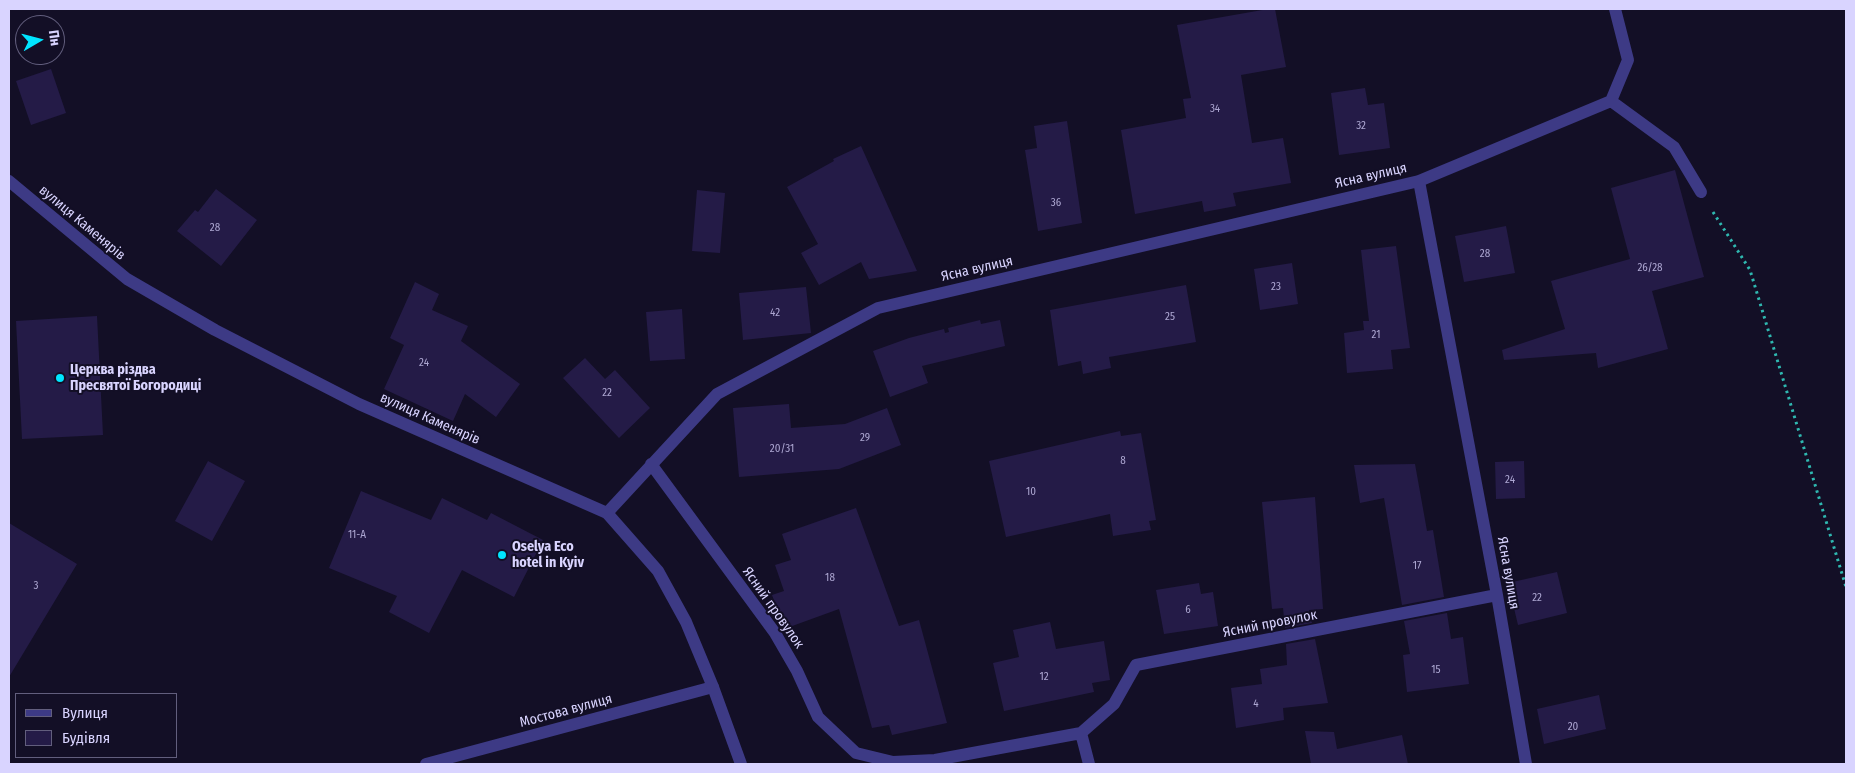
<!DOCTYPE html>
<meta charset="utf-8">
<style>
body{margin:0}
#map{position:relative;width:1855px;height:773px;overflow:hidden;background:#130f26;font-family:"Fira Sans Condensed",sans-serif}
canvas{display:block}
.frame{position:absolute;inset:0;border:10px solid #d9d4ff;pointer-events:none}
.legend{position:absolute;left:15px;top:693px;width:162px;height:65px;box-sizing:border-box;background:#130f26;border:1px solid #625e7d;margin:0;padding:6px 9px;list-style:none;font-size:15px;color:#d9d4ff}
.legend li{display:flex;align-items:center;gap:10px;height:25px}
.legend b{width:25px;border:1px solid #625e7d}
.north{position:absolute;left:15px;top:15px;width:50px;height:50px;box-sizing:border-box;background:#130f26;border:1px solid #625e7d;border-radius:50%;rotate:82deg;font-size:14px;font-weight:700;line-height:20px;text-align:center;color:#d9d4ff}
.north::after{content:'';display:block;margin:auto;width:18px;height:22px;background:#00e5ff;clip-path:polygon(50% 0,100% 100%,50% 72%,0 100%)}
</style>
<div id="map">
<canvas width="1855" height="773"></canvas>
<div class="frame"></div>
<ul class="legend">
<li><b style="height:6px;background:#3d3a85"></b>Вулиця</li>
<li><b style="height:14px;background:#241b47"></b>Будівля</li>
</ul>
<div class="north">Пн</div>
</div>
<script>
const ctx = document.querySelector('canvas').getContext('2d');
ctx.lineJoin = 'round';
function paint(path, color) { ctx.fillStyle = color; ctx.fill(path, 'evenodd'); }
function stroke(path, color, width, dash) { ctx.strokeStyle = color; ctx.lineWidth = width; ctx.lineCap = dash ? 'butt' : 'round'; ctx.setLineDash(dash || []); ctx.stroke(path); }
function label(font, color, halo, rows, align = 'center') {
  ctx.font = font + ' "Fira Sans Condensed",sans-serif'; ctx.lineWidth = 4; ctx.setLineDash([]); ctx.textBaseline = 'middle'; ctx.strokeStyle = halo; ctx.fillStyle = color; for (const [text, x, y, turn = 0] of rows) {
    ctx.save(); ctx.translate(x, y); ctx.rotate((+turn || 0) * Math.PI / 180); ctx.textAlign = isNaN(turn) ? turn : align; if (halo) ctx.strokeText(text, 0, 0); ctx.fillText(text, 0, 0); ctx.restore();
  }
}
const building = new Path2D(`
 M 1268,9 L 1275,9 L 1286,67 L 1241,75 L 1252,143 L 1283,138 L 1291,183 L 1233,193 L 1236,206 L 1204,212 L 1202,201 L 1135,214 L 1121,130 L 1186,118 L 1183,99 L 1191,98 L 1177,25 Z
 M 51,69 L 66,113 L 31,125 L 16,81 Z
 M 1365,88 L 1368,105 L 1384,103 L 1390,148 L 1339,155 L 1331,93 Z
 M 1067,121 L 1082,223 L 1038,231 L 1025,150 L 1037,148 L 1034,126 Z
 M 861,146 L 917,271 L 869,279 L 861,262 L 819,285 L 801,253 L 818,244 L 787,187 L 834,161 L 833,159 Z
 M 1675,170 L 1704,277 L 1652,291 L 1668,349 L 1598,368 L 1596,353 L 1504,360 L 1502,350 L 1565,329 L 1551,281 L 1630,259 L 1611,188 Z
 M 216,189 L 257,220 L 221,266 L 177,231 L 195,210 L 198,212 Z
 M 697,190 L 725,193 L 720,253 L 692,251 Z
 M 1506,226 L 1515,273 L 1464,282 L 1455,236 Z
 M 1396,246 L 1410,348 L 1391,350 L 1393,369 L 1347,373 L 1344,333 L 1364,330 L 1363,321 L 1369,321 L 1361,250 Z
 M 1292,263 L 1298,304 L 1260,310 L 1254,269 Z
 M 415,282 L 439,294 L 432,310 L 468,326 L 461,341 L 520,384 L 496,417 L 465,394 L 453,421 L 384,389 L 404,345 L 390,338 Z
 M 1186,285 L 1196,342 L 1109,357 L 1111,368 L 1083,374 L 1081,361 L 1058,366 L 1050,310 Z
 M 806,287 L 811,333 L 743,340 L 739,293 Z
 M 682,309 L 685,359 L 650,361 L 646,312 Z
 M 97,316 L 103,435 L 22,439 L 16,321 Z
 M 980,320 L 981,324 L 1000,320 L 1005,346 L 922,366 L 928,383 L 890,397 L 873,351 L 909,338 L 944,329 L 945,333 L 949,332 L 948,328 Z
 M 585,358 L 605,379 L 615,370 L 650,408 L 619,438 L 563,378 Z
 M 789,404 L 791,428 L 845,424 L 887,408 L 901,445 L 839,469 L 739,477 L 733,408 Z
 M 1120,431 L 1121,436 L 1141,433 L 1156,520 L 1149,521 L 1151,530 L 1113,536 L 1110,514 L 1006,537 L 989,461 Z
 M 208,461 L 245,481 L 212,541 L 175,521 Z
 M 1524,461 L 1525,498 L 1496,499 L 1495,462 Z
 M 1415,464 L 1427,531 L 1433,530 L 1444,597 L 1402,605 L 1384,498 L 1360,503 L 1354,465 Z
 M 361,491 L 431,520 L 442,498 L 487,520 L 491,513 L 543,540 L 514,597 L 462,570 L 429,633 L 389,612 L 397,596 L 329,568 Z
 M 1315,497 L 1323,609 L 1309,610 L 1312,623 L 1285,628 L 1283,608 L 1272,609 L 1262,502 Z
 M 856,508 L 899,626 L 919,620 L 947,723 L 892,735 L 889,725 L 872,728 L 839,609 L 784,629 L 772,595 L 784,591 L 775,565 L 791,560 L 782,534 Z
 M 9,523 L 77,564 L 9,677 Z
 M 1557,572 L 1567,613 L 1518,625 L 1508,583 Z
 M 1199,583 L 1201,594 L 1213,592 L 1218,626 L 1164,634 L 1156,590 Z
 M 1447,613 L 1451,639 L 1463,637 L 1469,684 L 1407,692 L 1403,655 L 1410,654 L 1404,621 Z
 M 1050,622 L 1056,649 L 1104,641 L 1110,680 L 1092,683 L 1094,692 L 1004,711 L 993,663 L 1019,657 L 1013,630 Z
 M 1315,639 L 1328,703 L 1283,708 L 1284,720 L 1236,728 L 1231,688 L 1262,684 L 1260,669 L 1287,665 L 1286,644 Z
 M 1599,695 L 1606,729 L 1544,744 L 1537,709 Z
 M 1305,731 L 1334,732 L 1337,749 L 1402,735 L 1408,764 L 1311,764 Z`);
const path = new Path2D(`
 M 1713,212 L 1750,270 L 1846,587`);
const minor = new Path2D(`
 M 1611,101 L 1674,147 L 1701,192
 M 1419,181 L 1497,595 L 1526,764
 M 651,464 L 775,633 L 797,671 L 818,717 L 856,753 L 893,762 L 935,760 L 1081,733 L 1114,704 L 1136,665 L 1497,595
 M 607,513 L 717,394 L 878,308 L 1419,181 L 1611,101 L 1628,60 L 1615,9
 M 1081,733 L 1089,764
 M 426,764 L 713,687`);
const tertiary = new Path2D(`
 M 9,181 L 127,279 L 215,330 L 359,404 L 607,513 L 658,571 L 686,622 L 713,687 L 741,764`);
const markers = [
 [60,378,5,"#00e5ff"],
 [502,555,5,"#00e5ff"]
];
const numberNames = [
 ["34",1215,109],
 ["32",1361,126],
 ["36",1056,203],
 ["28",215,228],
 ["28",1485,254],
 ["26/28",1650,268],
 ["23",1276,287],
 ["42",775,313],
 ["25",1170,317],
 ["21",1376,335],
 ["24",424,363],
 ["22",607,393],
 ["29",865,438],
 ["20/31",782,449],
 ["8",1123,461],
 ["24",1510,480],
 ["10",1031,492],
 ["11-А",357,535],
 ["17",1417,566],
 ["18",830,578],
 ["3",36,586],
 ["22",1537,598],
 ["6",1188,610],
 ["15",1436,670],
 ["12",1044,677],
 ["4",1256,704],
 ["20",1573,727]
];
const streetNames = [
 ["Ясна вулиця",1371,176,-13],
 ["вулиця Каменярів",82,223,40],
 ["Ясна вулиця",977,269,-13],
 ["вулиця Каменярів",430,419,24],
 ["Ясна вулиця",1508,573,80],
 ["Ясний провулок",773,608,55],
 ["Ясний провулок",1270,624,-11],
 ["Мостова вулиця",566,711,-15]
];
const poiNames = [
 ["Церква різдва",70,370],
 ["Пресвятої Богородиці",70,386],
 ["Oselya Eco",512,547],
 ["hotel in Kyiv",512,563]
];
paint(building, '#241b47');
stroke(path, '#2fb8b0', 3, [2.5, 4]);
stroke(minor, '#3d3a85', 12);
stroke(tertiary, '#3d3a85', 12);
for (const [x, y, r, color] of markers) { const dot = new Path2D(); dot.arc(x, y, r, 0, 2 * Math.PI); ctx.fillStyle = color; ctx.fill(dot); stroke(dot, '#130f26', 2); }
label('11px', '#aca6d1', null, numberNames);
label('14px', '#d9d4ff', '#130f26', streetNames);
label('bold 14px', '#d9d4ff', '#130f26', poiNames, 'left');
</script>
